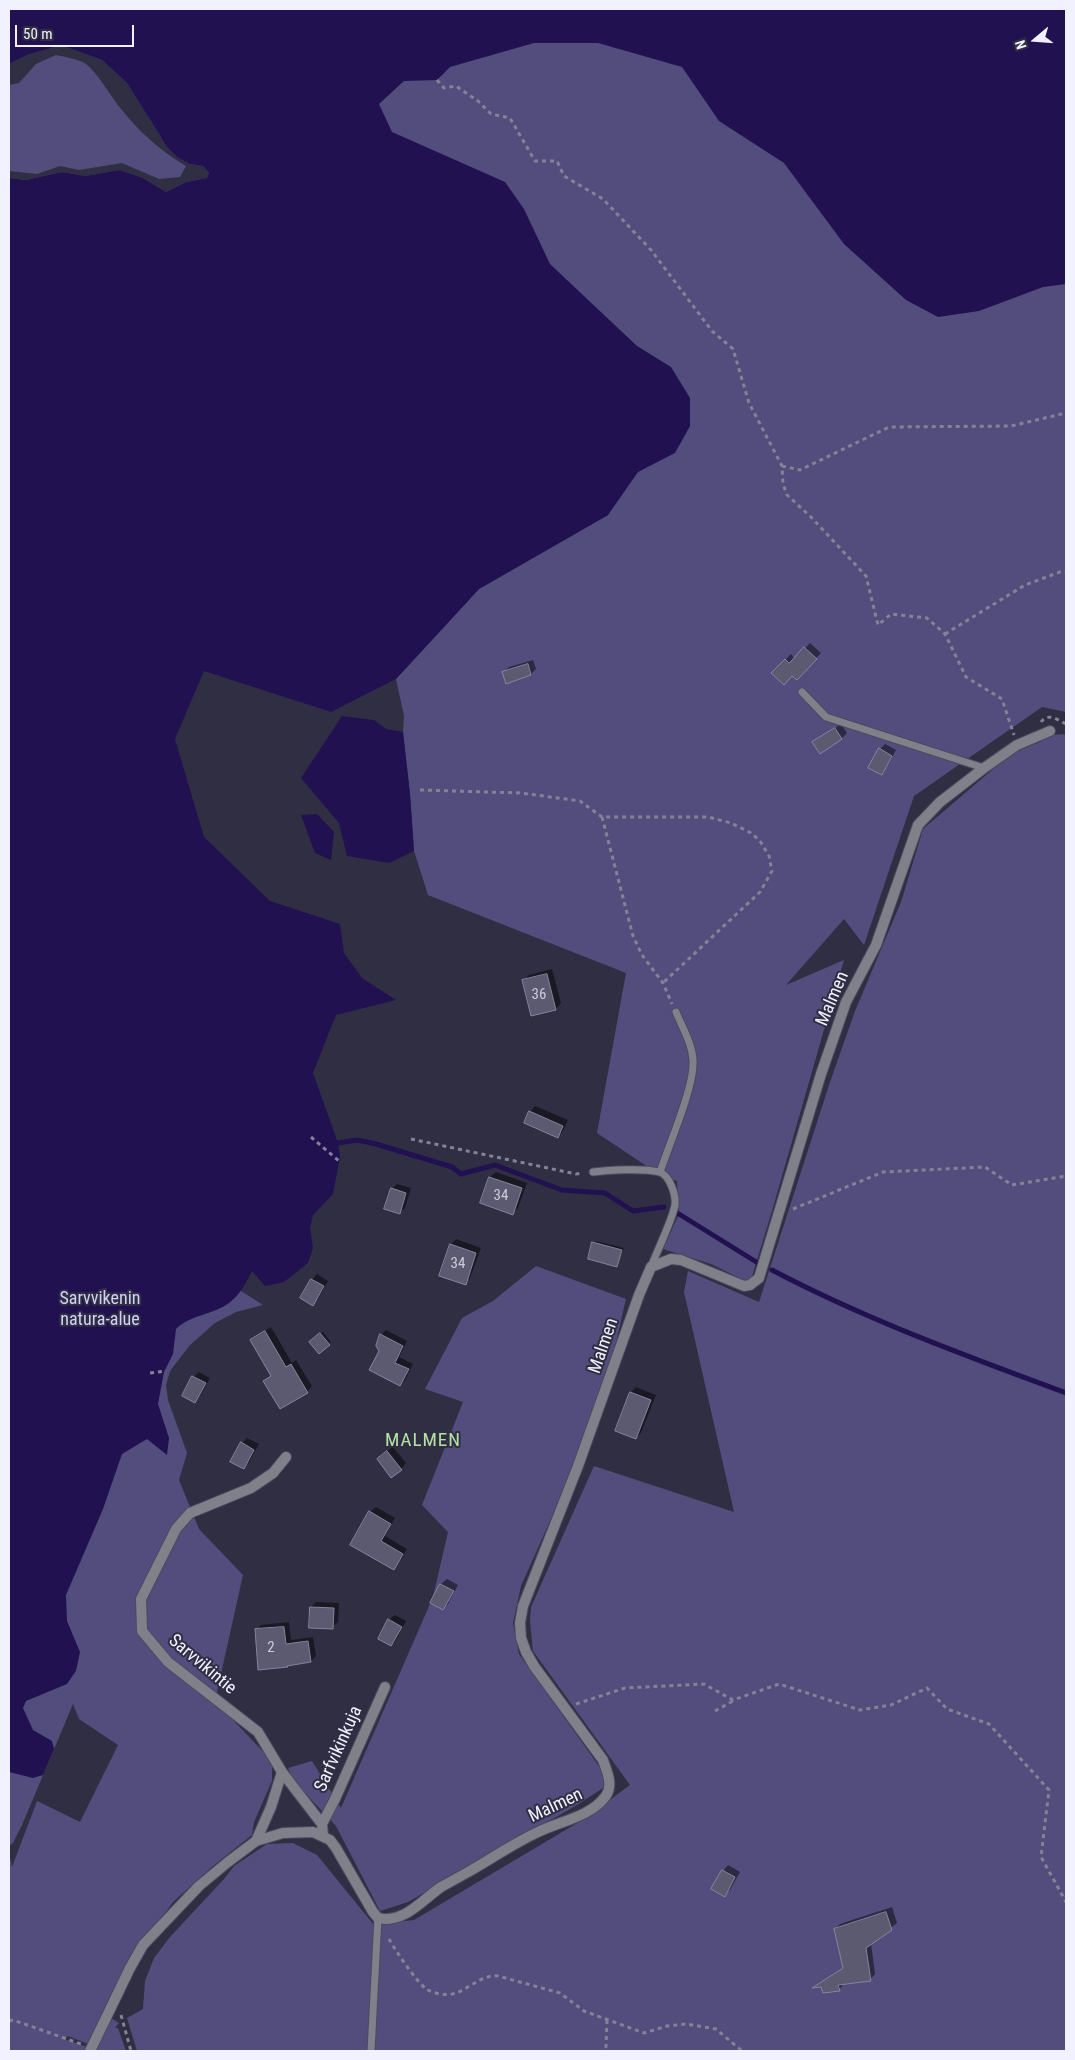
<!DOCTYPE html>
<style>
body{margin:0}
#map{position:relative;width:1075px;height:2060px;overflow:hidden;background:#302e43;font-family:"Roboto Condensed",sans-serif}
canvas{display:block}
.frame{position:absolute;inset:0;border:10px solid #f1f1ff;pointer-events:none}
.north{position:absolute;left:1010px;top:15px;width:50px;height:50px;-webkit-text-stroke:4px #302e43;paint-order:stroke;rotate:252deg;font-size:14px;font-weight:700;line-height:20px;text-align:center;color:#f1f1ff}
.north::after{content:'';display:block;margin:auto;width:18px;height:22px;background:#f1f1ff;clip-path:polygon(50% 0,100% 100%,50% 72%,0 100%)}
.scale{position:absolute;left:15px;top:25px;width:119px;height:22px;box-sizing:border-box;border:2px solid #f1f1ff;border-top:0;padding-left:6px;font-size:15px;line-height:18px;white-space:nowrap;color:#f1f1ff;-webkit-text-stroke:4px #302e43;paint-order:stroke}
</style>
<div id="map">
<canvas width="1075" height="2060"></canvas>
<div class="frame"></div>
<div class="north">N</div>
<div class="scale">50 m</div>
</div>
<script>
const ctx = document.querySelector('canvas').getContext('2d');
ctx.lineJoin = 'round';
function paint(path, color) { ctx.fillStyle = color; ctx.fill(path, 'evenodd'); }
function stroke(path, color, width, dash) { ctx.strokeStyle = color; ctx.lineWidth = width; ctx.lineCap = dash ? 'butt' : 'round'; ctx.setLineDash(dash || []); ctx.stroke(path); }
function label(font, color, halo, rows, align = 'center') {
  ctx.font = font + ' "Roboto Condensed",sans-serif'; ctx.lineWidth = 4; ctx.setLineDash([]); ctx.textBaseline = 'middle'; ctx.strokeStyle = halo; ctx.fillStyle = color; for (const [text, x, y, turn = 0] of rows) {
    ctx.save(); ctx.translate(x, y); ctx.rotate((+turn || 0) * Math.PI / 180); ctx.textAlign = isNaN(turn) ? turn : align; if (halo) ctx.strokeText(text, 0, 0); ctx.fillText(text, 0, 0); ctx.restore();
  }
}
const green = new Path2D(`
 M 9,18 L 320,135 L 487,23 L 1066,99 L 1066,712 L 1042,707 L 914,796 L 864,945 L 844,919 L 786,985 L 844,960 L 772,1211 L 750,1283 L 711,1264 L 663,1249 L 679,1214 L 677,1181 L 660,1175 L 597,1133 L 626,973 L 428,895 L 414,851 L 410,794 L 403,732 L 404,716 L 396,679 L 479,589 L 608,515 L 96,194 L 9,178 L 26,180 L 62,172 L 85,176 L 120,170 L 143,178 L 166,192 L 186,182 L 207,178 L 209,173 L 203,166 L 190,164 L 178,158 L 167,147 L 127,83 L 102,60 L 69,48 L 58,46 L 27,55 L 9,64 Z
 M 56,55 C 65,57 79,59 86,64 C 101,77 109,95 122,110 C 140,133 161,151 186,166 L 180,177 L 159,179 L 122,163 L 79,170 L 60,166 L 37,174 L 9,171 L 9,85 L 19,83 L 36,64 Z
 M 1066,734 L 1066,2051 L 137,2051 L 127,2018 L 143,2009 L 145,1981 L 154,1958 L 170,1937 L 224,1879 L 234,1866 L 267,1844 L 293,1843 L 317,1855 L 374,1925 L 414,1920 L 584,1819 L 630,1785 L 533,1651 L 530,1621 L 531,1607 L 594,1466 L 734,1512 L 684,1292 L 688,1271 L 759,1302 L 830,1082 L 855,1011 L 901,902 L 923,829 L 1013,752 L 1038,743 L 1050,735 Z
 M 536,1266 L 626,1299 L 605,1390 L 578,1458 L 521,1586 L 513,1623 L 519,1654 L 611,1783 L 577,1805 L 408,1902 L 380,1911 L 336,1826 L 294,1781 L 288,1768 L 312,1761 L 341,1808 L 433,1597 L 448,1532 L 422,1505 L 463,1402 L 425,1389 L 462,1318 L 493,1301 Z
 M 9,1275 L 224,1280 L 263,1305 L 236,1312 L 215,1323 L 190,1345 L 170,1371 L 166,1385 L 168,1400 L 187,1453 L 179,1480 L 199,1529 L 243,1575 L 215,1701 L 272,1761 L 272,1781 L 254,1822 L 252,1835 L 213,1866 L 174,1901 L 132,1956 L 108,2000 L 88,2044 L 68,2036 L 65,2039 L 87,2047 L 85,2051 L 9,2051 L 9,1853 L 12,1867 L 37,1801 L 80,1822 L 118,1745 L 79,1719 L 73,1704 L 22,1825 L 13,1843 L 9,1846 Z
 M 111,2018 L 119,2023 L 115,2028 L 118,2028 L 126,2051 L 96,2051 Z`);
const water = new Path2D(`
 M 9,9 L 1066,9 L 1066,284 L 1043,287 L 979,311 L 938,317 L 906,300 L 844,244 L 784,163 L 719,121 L 682,67 L 598,43 L 534,43 L 450,67 L 437,80 L 404,81 L 379,104 L 392,132 L 505,182 L 524,209 L 550,264 L 637,346 L 671,367 L 690,398 L 690,426 L 675,453 L 638,472 L 608,515 L 479,589 L 396,679 L 331,712 L 204,671 L 175,739 L 204,837 L 270,901 L 340,924 L 344,953 L 362,978 L 396,1000 L 336,1015 L 313,1073 L 338,1143 L 340,1157 L 333,1194 L 313,1215 L 310,1228 L 313,1248 L 308,1263 L 284,1282 L 265,1286 L 252,1271 C 246,1283 240,1295 229,1303 C 213,1315 192,1314 176,1329 L 173,1354 L 164,1372 L 158,1404 L 169,1438 L 167,1455 L 147,1439 L 122,1454 L 103,1509 L 66,1595 L 67,1621 L 80,1652 L 76,1671 L 67,1684 L 26,1701 L 23,1708 L 33,1730 L 52,1741 L 54,1749 L 43,1775 L 33,1778 L 9,1772 L 9,178 L 26,180 L 62,172 L 85,176 L 120,170 L 143,178 L 166,192 L 186,182 L 207,178 L 209,173 L 203,166 L 190,164 L 178,158 L 167,147 L 127,83 L 102,60 L 69,48 L 58,46 L 27,55 L 9,64 Z
 M 342,716 L 374,720 L 386,729 L 403,732 L 410,794 L 414,851 L 389,863 L 347,856 L 339,823 L 301,778 Z
 M 317,814 L 334,832 L 331,860 L 315,853 L 301,815 Z`);
const shadow = new Path2D(`
 M 810,643 L 821,653 L 797,678 L 792,674 L 773,673 L 791,654 L 795,659 Z
 M 533,660 L 536,669 L 531,674 L 504,672 L 509,667 Z
 M 841,724 L 847,733 L 842,738 L 814,743 Z
 M 885,744 L 896,750 L 886,768 L 881,774 L 880,749 Z
 M 552,969 L 561,1003 L 556,1009 L 532,1015 L 523,981 L 529,975 Z
 M 535,1106 L 568,1120 L 563,1131 L 558,1137 L 530,1112 Z
 M 496,1172 L 527,1183 L 518,1208 L 513,1213 L 482,1202 L 490,1177 Z
 M 397,1184 L 411,1188 L 405,1208 L 399,1213 L 392,1189 Z
 M 456,1239 L 481,1248 L 470,1278 L 465,1283 L 451,1244 Z
 M 596,1241 L 624,1248 L 617,1266 L 594,1243 Z
 M 317,1274 L 328,1281 L 318,1299 L 313,1304 L 312,1280 Z
 M 271,1327 L 292,1363 L 296,1360 L 312,1386 L 307,1392 L 265,1381 L 272,1375 L 251,1340 Z
 M 386,1330 L 407,1341 L 399,1357 L 413,1364 L 405,1380 L 400,1385 L 380,1351 L 381,1335 Z
 M 323,1332 L 331,1342 L 329,1344 L 313,1339 Z
 M 199,1372 L 210,1378 L 200,1396 L 195,1401 L 193,1377 Z
 M 636,1387 L 656,1395 L 641,1433 L 636,1438 L 616,1430 L 631,1392 Z
 M 247,1438 L 259,1444 L 249,1462 L 244,1468 L 242,1443 Z
 M 393,1447 L 406,1463 L 401,1469 L 383,1454 Z
 M 376,1507 L 395,1518 L 385,1536 L 407,1549 L 394,1569 L 352,1545 L 370,1512 Z
 M 447,1579 L 458,1585 L 448,1604 L 443,1609 L 432,1602 L 441,1584 Z
 M 316,1602 L 339,1603 L 338,1622 L 332,1627 L 311,1607 Z
 M 395,1615 L 406,1621 L 396,1640 L 391,1645 L 389,1620 Z
 M 289,1622 L 291,1640 L 313,1637 L 316,1656 L 311,1661 L 289,1664 L 287,1666 L 256,1630 L 261,1625 Z
 M 728,1865 L 740,1872 L 730,1890 L 725,1895 L 713,1889 L 723,1871 Z
 M 892,1907 L 897,1923 L 871,1943 L 875,1974 L 870,1980 L 844,1983 L 839,1990 L 822,1986 L 815,1986 L 844,1967 L 835,1929 L 840,1924 Z`);
const stream = new Path2D(`
 M 338,1143 L 357,1140 L 376,1144 L 452,1167 L 461,1174 L 495,1165 L 562,1190 L 605,1193 L 633,1211 L 664,1207
 M 679,1214 L 758,1263
 M 772,1270 C 867,1320 967,1356 1066,1393`);
const building = new Path2D(`
 M 804,647 L 817,659 L 797,680 L 792,676 L 784,685 L 771,673 L 785,659 L 789,663 Z
 M 528,664 L 531,675 L 506,684 L 502,672 Z
 M 835,728 L 842,739 L 820,754 L 812,742 Z
 M 879,748 L 892,756 L 882,775 L 868,768 Z
 M 547,974 L 556,1010 L 531,1016 L 522,980 Z
 M 529,1111 L 563,1126 L 558,1138 L 524,1123 Z
 M 489,1177 L 522,1188 L 513,1215 L 480,1203 Z
 M 391,1188 L 406,1193 L 400,1214 L 384,1209 Z
 M 592,1242 L 622,1250 L 617,1267 L 588,1259 Z
 M 450,1244 L 476,1253 L 466,1285 L 439,1276 Z
 M 311,1279 L 324,1286 L 313,1306 L 300,1298 Z
 M 265,1331 L 286,1367 L 291,1364 L 308,1393 L 280,1409 L 263,1381 L 271,1376 L 250,1340 Z
 M 320,1333 L 330,1345 L 319,1354 L 309,1342 Z
 M 380,1334 L 403,1346 L 395,1363 L 409,1369 L 400,1386 L 369,1370 L 379,1351 L 376,1346 Z
 M 192,1376 L 206,1383 L 195,1403 L 182,1396 Z
 M 630,1392 L 651,1400 L 636,1439 L 615,1431 Z
 M 241,1442 L 254,1450 L 244,1469 L 230,1462 Z
 M 387,1451 L 402,1470 L 391,1478 L 377,1459 Z
 M 369,1511 L 391,1524 L 381,1541 L 403,1554 L 394,1570 L 350,1545 Z
 M 440,1584 L 454,1591 L 443,1610 L 430,1603 Z
 M 310,1607 L 334,1608 L 333,1629 L 309,1628 Z
 M 388,1619 L 402,1627 L 391,1646 L 378,1639 Z
 M 284,1627 L 286,1644 L 308,1641 L 311,1662 L 287,1666 L 288,1667 L 258,1670 L 255,1629 Z
 M 722,1870 L 735,1877 L 725,1897 L 711,1889 Z
 M 886,1912 L 892,1930 L 866,1948 L 871,1981 L 838,1985 L 840,1991 L 823,1993 L 821,1987 L 812,1988 L 843,1968 L 834,1929 Z`);
const path = new Path2D(`
 M 437,80 L 444,88 L 456,86 L 478,101 L 491,114 L 510,118 L 535,161 L 557,161 L 564,176 L 603,199 L 651,250 L 712,331 L 733,349 L 749,403 L 782,466 L 783,484 L 787,495 L 811,517 L 866,576 L 878,625 L 891,614 L 927,618 L 945,634 L 966,677 L 1002,699 L 1014,735
 M 782,466 L 800,470 L 889,427 L 1011,426 L 1066,413
 M 945,634 L 1025,585 L 1060,572 L 1066,572
 M 1041,722 C 1048,712 1058,720 1066,724
 M 420,790 L 521,793 L 580,801 L 602,817 L 708,817 L 731,823 L 751,833 L 760,841 L 769,856 L 772,871 L 760,892 L 663,983
 M 602,817 L 633,936 L 642,955 L 663,983 L 672,1004
 M 311,1137 L 339,1161
 M 411,1139 L 576,1174 L 583,1173
 M 793,1209 L 883,1172 L 985,1167 L 1012,1185 L 1066,1176
 M 150,1373 L 166,1371
 M 576,1704 L 625,1688 L 704,1684 L 733,1700 L 779,1684 L 860,1710 L 891,1705 L 927,1688 L 947,1709 L 989,1724 L 1049,1790 L 1041,1857 L 1066,1902
 M 715,1711 L 733,1701
 M 389,1939 C 395,1950 416,1981 426,1989 C 434,1994 447,1996 456,1993 C 470,1988 483,1974 498,1976 L 560,1993 L 584,2011 L 644,2033 L 667,2026 L 686,2024 L 716,2029 L 742,2051
 M 121,2015 L 131,2051
 M 607,2020 L 606,2047 L 608,2051
 M 9,2021 L 13,2020 L 81,2044`);
const service = new Path2D(`
 M 802,692 L 826,717 L 984,768
 M 593,1172 C 608,1170 645,1168 659,1172 C 670,1175 676,1195 675,1205 C 672,1221 657,1251 651,1267
 M 660,1172 C 669,1145 695,1085 693,1060 C 692,1043 682,1027 676,1012
 M 371,2051 L 378,1918`);
const minor = new Path2D(`
 M 286,1457 L 273,1473 L 251,1488 L 190,1513 L 176,1529 L 141,1599 L 142,1631 L 168,1662 L 258,1732 L 282,1772 L 322,1824 L 323,1835
 M 322,1824 L 335,1799 L 385,1687
 M 256,1841 L 271,1807 L 282,1772
 M 90,2051 L 130,1968 L 143,1945 L 199,1886 L 228,1862 L 256,1841 L 283,1833 L 313,1832 L 330,1840 L 336,1848 L 373,1912 L 378,1918 C 404,1924 422,1900 441,1887 C 450,1882 459,1877 468,1872 C 491,1859 514,1843 538,1832 C 560,1821 590,1817 605,1797 C 614,1786 607,1772 603,1760 L 534,1666 L 526,1652 L 521,1638 L 520,1623 L 523,1606 L 578,1466 L 639,1295 L 651,1267 L 671,1259 L 681,1260 L 744,1286 L 750,1285 L 759,1278 L 821,1074 L 846,1002 L 876,945 L 918,825 L 940,802 L 984,768 L 1017,745 L 1050,731`);
const numberNames = [
 ["36",539,995],
 ["34",501,1196],
 ["34",458,1264],
 ["2",271,1648]
];
const streetNames = [
 ["Malmen",833,999,-67],
 ["Malmen",604,1346,-71],
 ["Sarvvikintie",202,1665,40],
 ["Sarfvikinkuja",339,1749,-66],
 ["Malmen",556,1806,-25]
];
const parkNames = [
 ["Sarvvikenin",100,1299],
 ["natura-alue",100,1320]
];
const neighbourhoodNames = [
 ["MALMEN",423,1441]
];
paint(green, '#534d7e');
paint(water, '#221151');
paint(shadow, '#0007');
stroke(stream, '#221151', 5);
paint(building, '#5b5a71');
stroke(building, '#86849d', 1);
stroke(service, '#4b495d', 9);
stroke(minor, '#4b495d', 12);
stroke(path, '#848395', 3, [4, 4]);
stroke(service, '#80808a', 7);
stroke(minor, '#80808a', 10);
label('15px', '#cccbdc', null, numberNames);
label('18px', '#f1f1ff', '#302e43', streetNames);
label('18px', '#d3d1f9', '#302e43', parkNames);
ctx.letterSpacing = '1px';
label('19px', '#b3e3a2', '#302e43', neighbourhoodNames);
ctx.letterSpacing = '0px';
</script>
